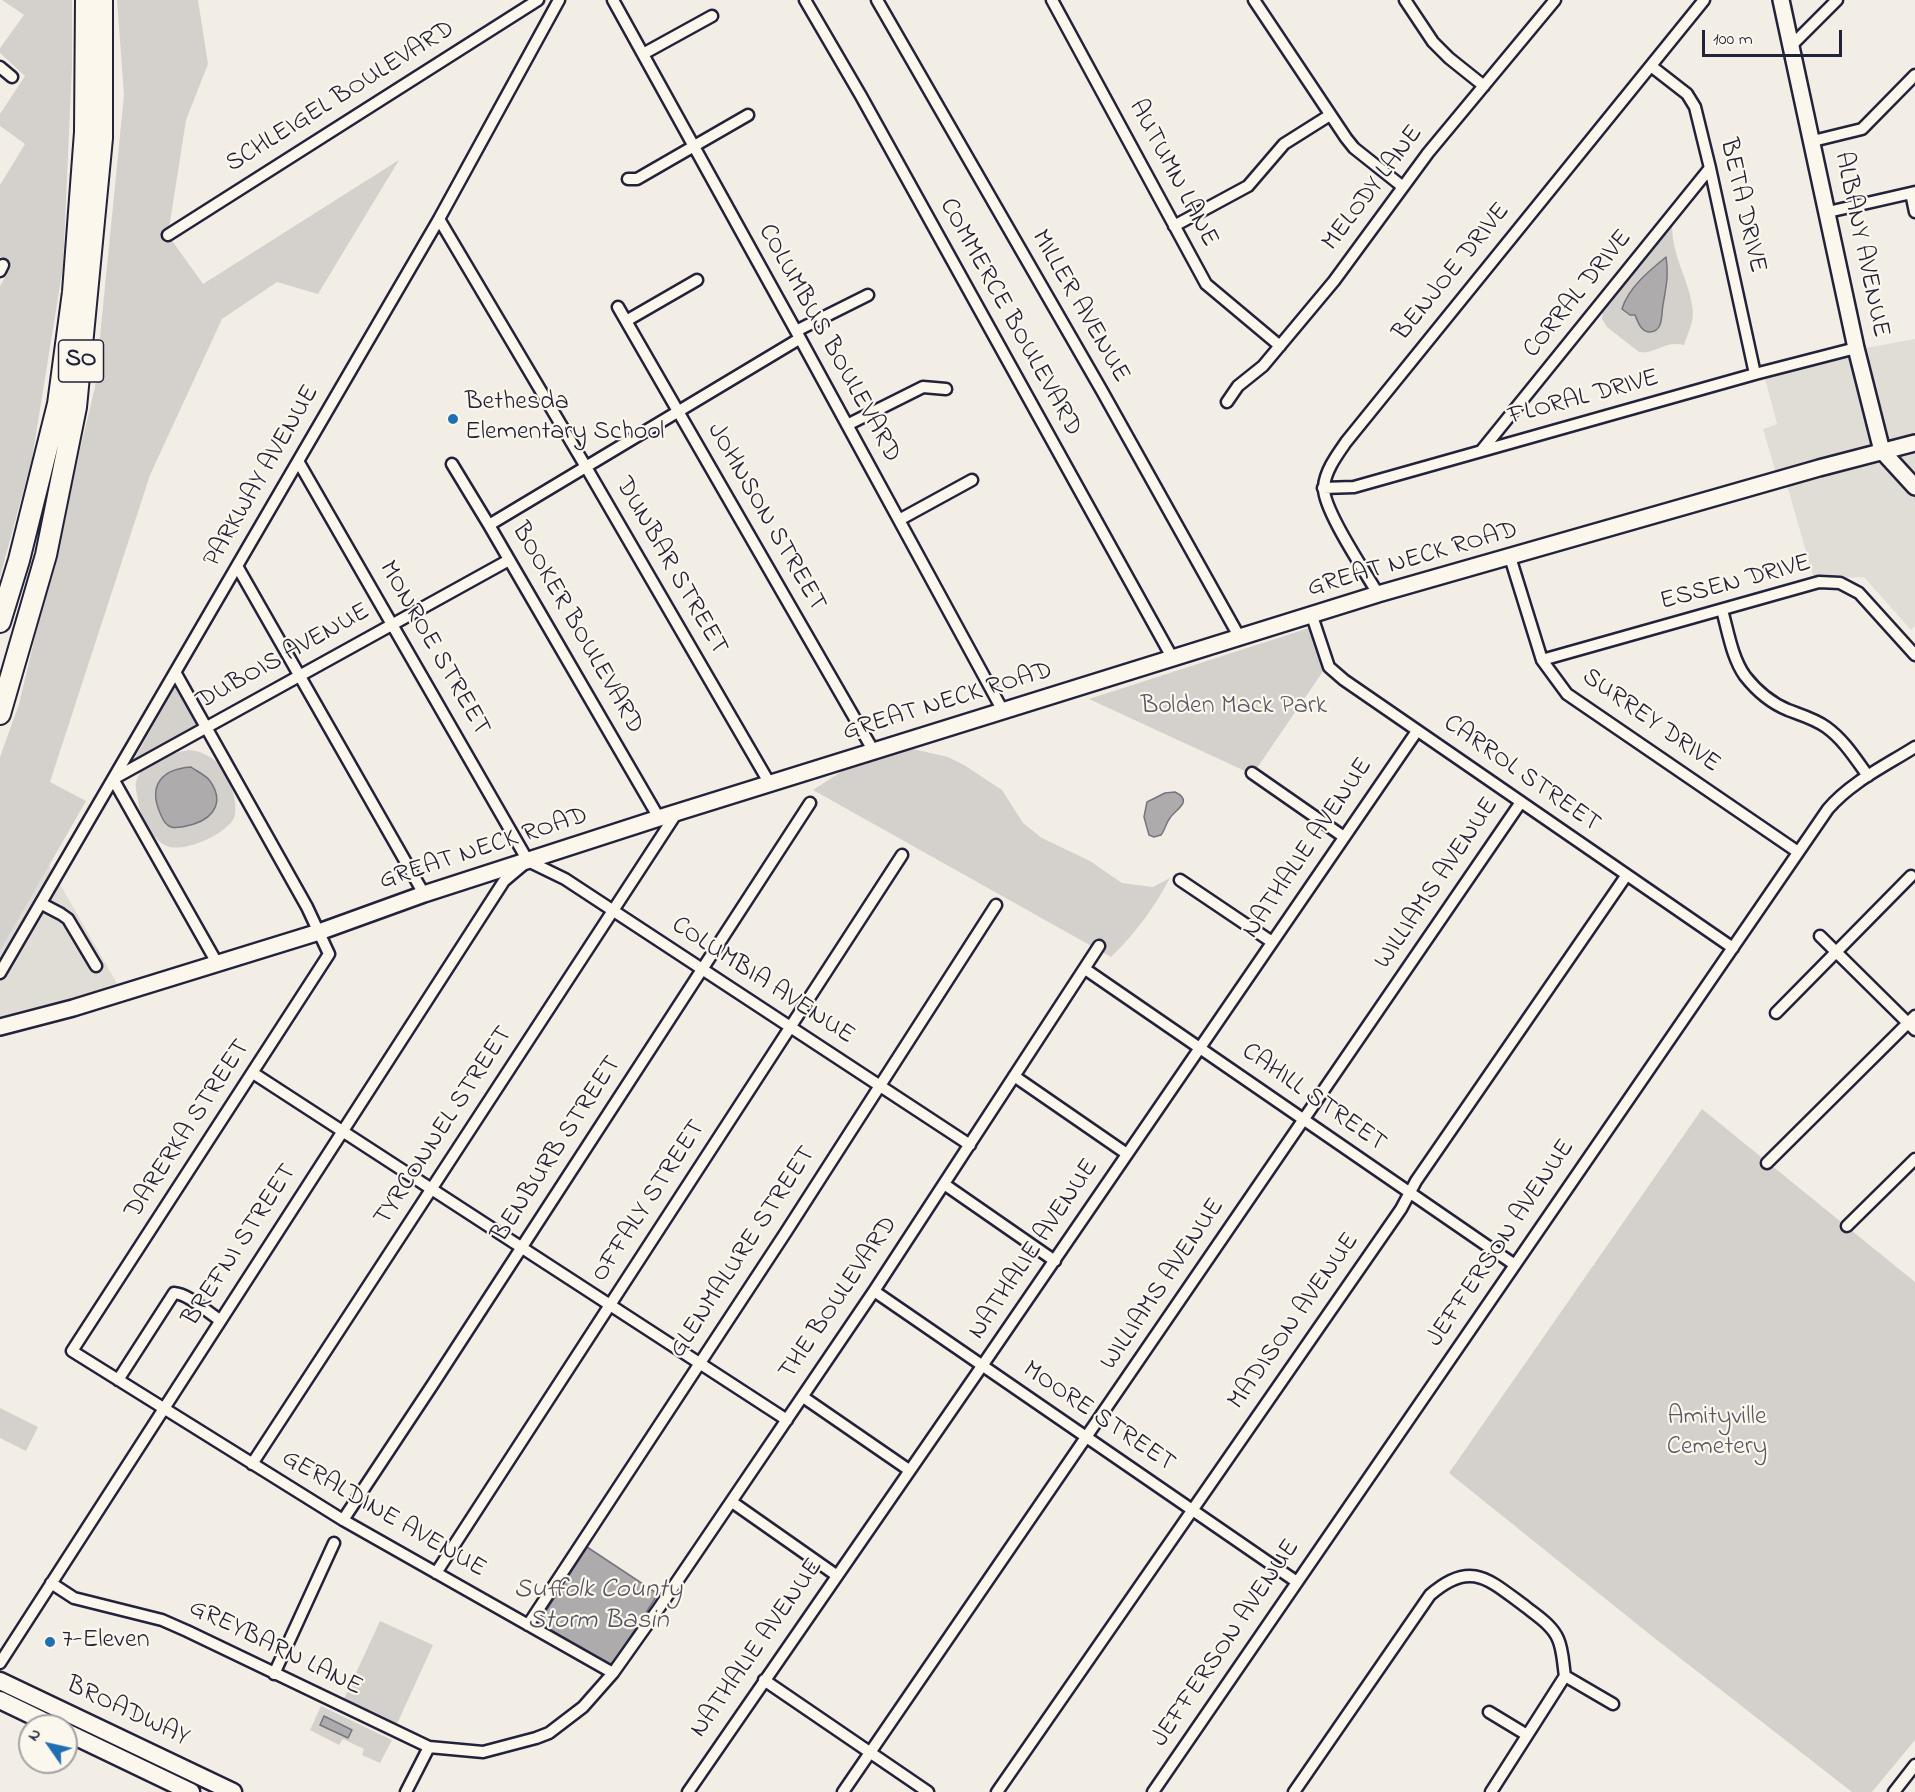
<!DOCTYPE html>
<style>
body{margin:0}
#map{position:relative;width:1915px;height:1792px;overflow:hidden;background:#f2eee5;font-family:"Indie Flower",sans-serif}
canvas{display:block}
.north{position:absolute;left:18px;top:1714px;width:60px;height:60px;box-sizing:border-box;background:#fbf7ec;border:2px solid #a4a2a5;border-radius:50%;rotate:304deg;font-size:16px;font-weight:700;line-height:24px;text-align:center;color:#22223b}
.north::after{content:'';display:block;margin:auto;width:21px;height:27px;background:#1f6fb2;clip-path:polygon(50% 0,100% 100%,50% 72%,0 100%)}
.scale{position:absolute;left:1702px;top:30px;width:140px;height:27px;box-sizing:border-box;border:3px solid #22223b;border-top:0;padding-left:8px;font-size:18px;line-height:21px;white-space:nowrap;color:#22223b;-webkit-text-stroke:4px #fbf7ec;paint-order:stroke}
</style>
<div id="map">
<canvas width="1915" height="1792"></canvas>
<div class="north">N</div>
<div class="scale">100 m</div>
</div>
<script>
const ctx = document.querySelector('canvas').getContext('2d');
ctx.lineJoin = 'round';
function paint(path, color) { ctx.fillStyle = color; ctx.fill(path, 'evenodd'); }
function stroke(path, color, width, dash) { ctx.strokeStyle = color; ctx.lineWidth = width; ctx.lineCap = dash ? 'butt' : 'round'; ctx.setLineDash(dash || []); ctx.stroke(path); }
function label(font, color, halo, rows, align = 'center') {
  ctx.font = font + ' "Indie Flower",sans-serif'; ctx.lineWidth = 4.5; ctx.setLineDash([]); ctx.textBaseline = 'middle'; ctx.strokeStyle = halo; ctx.fillStyle = color; for (const [text, x, y, turn = 0] of rows) {
    ctx.save(); ctx.translate(x, y); ctx.rotate((+turn || 0) * Math.PI / 180); ctx.textAlign = isNaN(turn) ? turn : align; if (halo) ctx.strokeText(text, 0, 0); ctx.fillText(text, 0, 0); ctx.restore();
  }
}
const built = new Path2D(`
 M 1915,339 L 1915,626 L 1911,630 L 1864,577 L 1814,579 L 1784,475 L 1777,476 L 1763,429 L 1777,424 L 1762,367 Z
 M 49,865 L 127,1001 L 0,1037 L 0,951 Z`);
const green = new Path2D(`
 M 2,0 L 72,0 L 72,67 L 63,267 L 32,459 L 0,577 L 0,286 L 12,265 L 0,257 L 0,185 L 25,144 L 0,126 L 0,114 L 25,76 L 0,53 L 0,48 L 24,15 Z
 M 117,0 L 198,0 L 208,64 L 186,120 L 168,235 L 203,284 L 399,160 L 318,294 L 277,282 L 222,319 L 150,475 L 50,782 L 86,801 L 0,951 L 0,757 L 19,704 L 95,387 L 124,95 Z
 M 1672,225 C 1672,259 1691,282 1693,313 C 1693,324 1687,335 1684,345 C 1663,340 1656,355 1639,352 L 1607,327 L 1602,319 L 1603,309 L 1663,232 Z
 M 1312,627 L 1326,667 L 1257,768 L 1245,771 L 1089,699 Z
 M 177,683 L 199,724 L 132,763 Z
 M 913,749 L 948,757 L 964,765 L 1002,790 L 1023,823 L 1042,838 L 1090,861 L 1122,883 L 1153,887 L 1170,878 C 1154,908 1135,934 1111,957 L 813,790 L 856,762 Z
 M 189,750 C 200,751 209,755 218,763 C 228,771 240,806 234,818 C 226,834 188,851 170,847 C 165,846 158,841 155,837 C 147,827 139,813 138,800 C 137,794 135,787 136,782 C 142,760 171,754 189,750 Z
 M 1702,1109 L 1915,1282 L 1915,1740 L 1872,1792 L 1852,1792 L 1653,1637 L 1449,1473 Z
 M 0,1408 L 38,1427 L 26,1451 L 0,1438 Z
 M 380,1621 L 433,1645 L 396,1726 L 343,1701 Z
 M 321,1706 L 392,1740 L 380,1763 L 362,1755 L 364,1749 L 343,1739 L 339,1745 L 310,1730 Z`);
const water = new Path2D(`
 M 1666,257 C 1669,276 1666,286 1663,305 C 1661,314 1664,331 1650,332 C 1641,332 1638,322 1635,315 L 1630,315 L 1622,309 C 1628,288 1650,270 1666,257 Z
 M 191,767 C 196,771 206,775 210,781 C 224,801 215,817 194,824 C 187,826 178,829 171,827 C 164,824 163,819 160,813 C 148,785 162,769 191,767 Z
 M 1175,792 C 1194,801 1176,809 1170,818 C 1166,823 1165,830 1161,835 L 1154,837 L 1149,835 L 1144,817 L 1147,802 L 1165,793 Z
 M 587,1547 L 658,1594 L 610,1668 L 539,1622 Z
 M 324,1716 L 352,1730 L 348,1738 L 320,1725 Z`);
const street = new Path2D(`
 M 613,0 L 796,331 L 1003,711
 M 805,0 L 861,96 L 1173,659
 M 877,0 L 1102,391 L 1240,638
 M 1052,0 L 1206,284 L 1280,346
 M 1254,0 L 1346,138 L 1354,148 L 1403,187
 M 1405,0 L 1433,42 L 1449,58 L 1484,86
 M 1792,45 L 1837,0
 M 643,54 L 712,16
 M 1651,66 L 1687,94 L 1695,107 L 1710,168 L 1755,374
 M 0,67 L 12,77
 M 1813,141 L 1862,129 L 1915,75
 M 628,179 L 637,179 L 748,115
 M 1911,193 L 1915,212
 M 1828,212 L 1915,192
 M 439,219 L 586,467 L 770,784
 M 1174,226 L 1248,186 L 1284,144 L 1330,115
 M 168,235 L 538,0
 M 0,271 L 3,265
 M 618,307 L 873,750
 M 626,321 L 697,280
 M 796,331 L 868,295
 M 1227,402 L 1238,386 L 1263,366 L 1334,281 L 1428,153 L 1555,0
 M 847,425 L 923,387 L 946,389
 M 1482,450 L 1710,168
 M 298,461 L 528,861
 M 452,464 L 489,525 L 659,818
 M 1323,488 L 1354,487 L 1755,374 L 1856,348
 M 899,520 L 972,480
 M 489,525 L 799,339
 M 1510,557 L 1542,660 L 1567,694 L 1798,852
 M 237,566 L 424,894
 M 1378,594 C 1366,573 1322,508 1324,487 C 1325,471 1337,455 1346,442 L 1704,0
 M 1722,610 C 1728,631 1732,658 1745,676 C 1756,690 1771,703 1788,710 C 1801,715 1815,719 1826,727 C 1844,740 1855,758 1868,776
 M 1312,616 L 1329,667 L 1344,680 L 1733,948
 M 1542,660 L 1819,582 L 1840,583 L 1859,593 L 1915,655
 M 175,672 L 307,907 L 329,954 L 72,1351 L 343,1520 L 613,1673
 M 1252,773 L 1344,837
 M 528,861 L 565,879 L 970,1145
 M 1180,880 L 1272,942
 M 42,904 L 61,914 L 68,919 L 96,966
 M 1820,936 L 1915,1030
 M 217,963 L 113,779 L 509,560
 M 1085,969 L 1515,1265
 M 0,973 L 439,219 L 559,0
 M 1776,1013 L 1911,876
 M 253,1073 L 787,1420
 M 1014,1076 L 1127,1154
 M 1767,1163 L 1915,1016
 M 944,1184 L 1055,1261
 M 1847,1226 L 1915,1159
 M 874,1291 L 1297,1582
 M 118,1380 L 174,1293 C 189,1294 207,1312 220,1320
 M 803,1397 L 909,1470
 M 252,1464 L 676,814
 M 732,1502 L 836,1575
 M 343,1520 L 433,1384 L 810,803
 M 436,1573 L 902,855
 M 51,1583 L 74,1598 L 162,1620 L 187,1631 L 429,1747 L 483,1752 L 536,1738 L 549,1733 L 583,1707 L 613,1673 L 659,1608 L 874,1291 L 1099,946
 M 528,1625 L 786,1232 L 996,905
 M 0,1663 L 504,881 L 523,865
 M 274,1674 L 334,1543
 M 1565,1676 L 1613,1704
 M 764,1680 L 928,1792
 M 1489,1712 L 1527,1735
 M 406,1792 L 429,1747
 M 688,1792 L 982,1366 L 1417,731
 M 843,1792 L 1521,802
 M 997,1792 L 1401,1209 L 1416,1181 L 1626,876
 M 1153,1792 L 1828,809 C 1851,782 1885,766 1915,747
 M 1294,1792 L 1430,1595 C 1471,1559 1489,1580 1526,1607 C 1537,1616 1552,1625 1558,1639 C 1563,1650 1563,1664 1565,1676
 M 1491,1792 L 1565,1676
 M 1894,1792 L 1915,1765`);
const secondary = new Path2D(`
 M 1781,0 L 1856,348 L 1882,451 L 1915,487
 M 0,1027 L 73,1008 L 319,932 L 424,894 L 659,818 L 1378,594 L 1819,468 L 1915,443`);
const primary = new Path2D(`
 M 0,1681 L 233,1792
 M 0,1700 L 54,1726
 M 66,1732 L 191,1792`);
const highway = new Path2D(`
 M 0,622 L 19,560 L 58,404 L 73,292 L 85,132 L 86,0
 M 0,714 L 46,555 L 76,407 L 102,138 L 102,0`);
const markers = [
 [453,419,6,"#1f6fb2"],
 [50,1642,6,"#1f6fb2"]
];
const shields = [
 [81,361,45]
];
const shieldNames = [
 ["SO",81,361]
];
const streetNames = [
 ["SCHLEIGEL BOULEVARD",341,98,-32],
 ["AUTUMN LANE",1172,174,62],
 ["MELODY LANE",1374,189,-53],
 ["BETA DRIVE",1741,206,77],
 ["ALBANY AVENUE",1860,245,78],
 ["BENJOE DRIVE",1453,273,-51],
 ["CORRAL DRIVE",1579,295,-51],
 ["MILLER AVENUE",1079,307,60],
 ["COMMERCE BOULEVARD",1009,318,61],
 ["COLUMBUS BOULEVARD",828,344,61],
 ["FLORAL DRIVE",1584,399,-15],
 ["PARKWAY AVENUE",263,477,-60],
 ["JOHNSON STREET",765,518,60],
 ["GREAT NECK ROAD",1413,561,-16],
 ["DUNBAR STREET",670,567,60],
 ["ESSEN DRIVE",1736,584,-15],
 ["BOOKER BOULEVARD",576,629,60],
 ["MONROE STREET",433,649,60],
 ["DUBOIS AVENUE",284,658,-29],
 ["GREAT NECK ROAD",948,703,-17],
 ["SURREY DRIVE",1650,722,35],
 ["CARROL STREET",1521,775,35],
 ["NATHALIE AVENUE",1309,849,-56],
 ["GREAT NECK ROAD",484,850,-18],
 ["WILLIAMS AVENUE",1438,884,-56],
 ["COLUMBIA AVENUE",762,982,33],
 ["CAHILL STREET",1313,1099,35],
 ["TYRCONNEL STREET",445,1127,-57],
 ["DARERKA STREET",189,1130,-57],
 ["BENBURB STREET",558,1150,-57],
 ["OFFALY STREET",650,1202,-57],
 ["JEFFERSON AVENUE",1502,1244,-56],
 ["BREFNI STREET",241,1246,-57],
 ["NATHALIE AVENUE",1035,1250,-56],
 ["GLENMALURE STREET",744,1253,-57],
 ["WILLIAMS AVENUE",1164,1285,-56],
 ["THE BOULEVARD",840,1299,-56],
 ["MADISON AVENUE",1295,1322,-55],
 ["MOORE STREET",1098,1418,34],
 ["GERALDINE AVENUE",383,1515,30],
 ["JEFFERSON AVENUE",1227,1644,-56],
 ["GREYBARN LANE",275,1649,26],
 ["NATHALIE AVENUE",758,1649,-55],
 ["BROADWAY",127,1713,25]
];
const poiNames = [
 ["Bethesda",465,404],
 ["Elementary School",465,434],
 ["7-Eleven",62,1642]
];
const parkNames = [
 ["Bolden Mack Park",1234,708],
 ["Amityville",1717,1419],
 ["Cemetery",1717,1449]
];
const waterNames = [
 ["Suffolk County",598,1592],
 ["Storm Basin",598,1623]
];
paint(built, '#e0dcd6');
paint(green, '#d4d1cc');
paint(water, '#aeabad');
stroke(water, '#76747f', 1.5);
stroke(street, '#22223b', 15);
stroke(secondary, '#22223b', 20);
stroke(primary, '#22223b', 21);
stroke(highway, '#22223b', 24);
stroke(street, '#fbf7ec', 10);
stroke(secondary, '#fbf7ec', 15);
stroke(primary, '#fbf7ec', 16);
stroke(highway, '#fbf7ec', 20);
for (const [x, y, r, color] of markers) { const dot = new Path2D(); dot.arc(x, y, r, 0, 2 * Math.PI); ctx.fillStyle = color; ctx.fill(dot); stroke(dot, '#fbf7ec', 2); }
for (const [x, y, w] of shields) { const box = new Path2D(); box.roundRect(x - w / 2, y - 21, w, 42, 4.5); ctx.fillStyle = '#fbf7ec'; ctx.fill(box); stroke(box, '#22223b', 1.5); }
label('bold 24px', '#22223b', null, shieldNames);
label('26px', '#22223b', '#fbf7ec', streetNames);
label('26px', '#22223b', '#fbf7ec', poiNames, 'left');
label('26px', '#575766', '#fbf7ec', parkNames);
label('italic 27px', '#535263', '#fbf7ec', waterNames);
</script>
